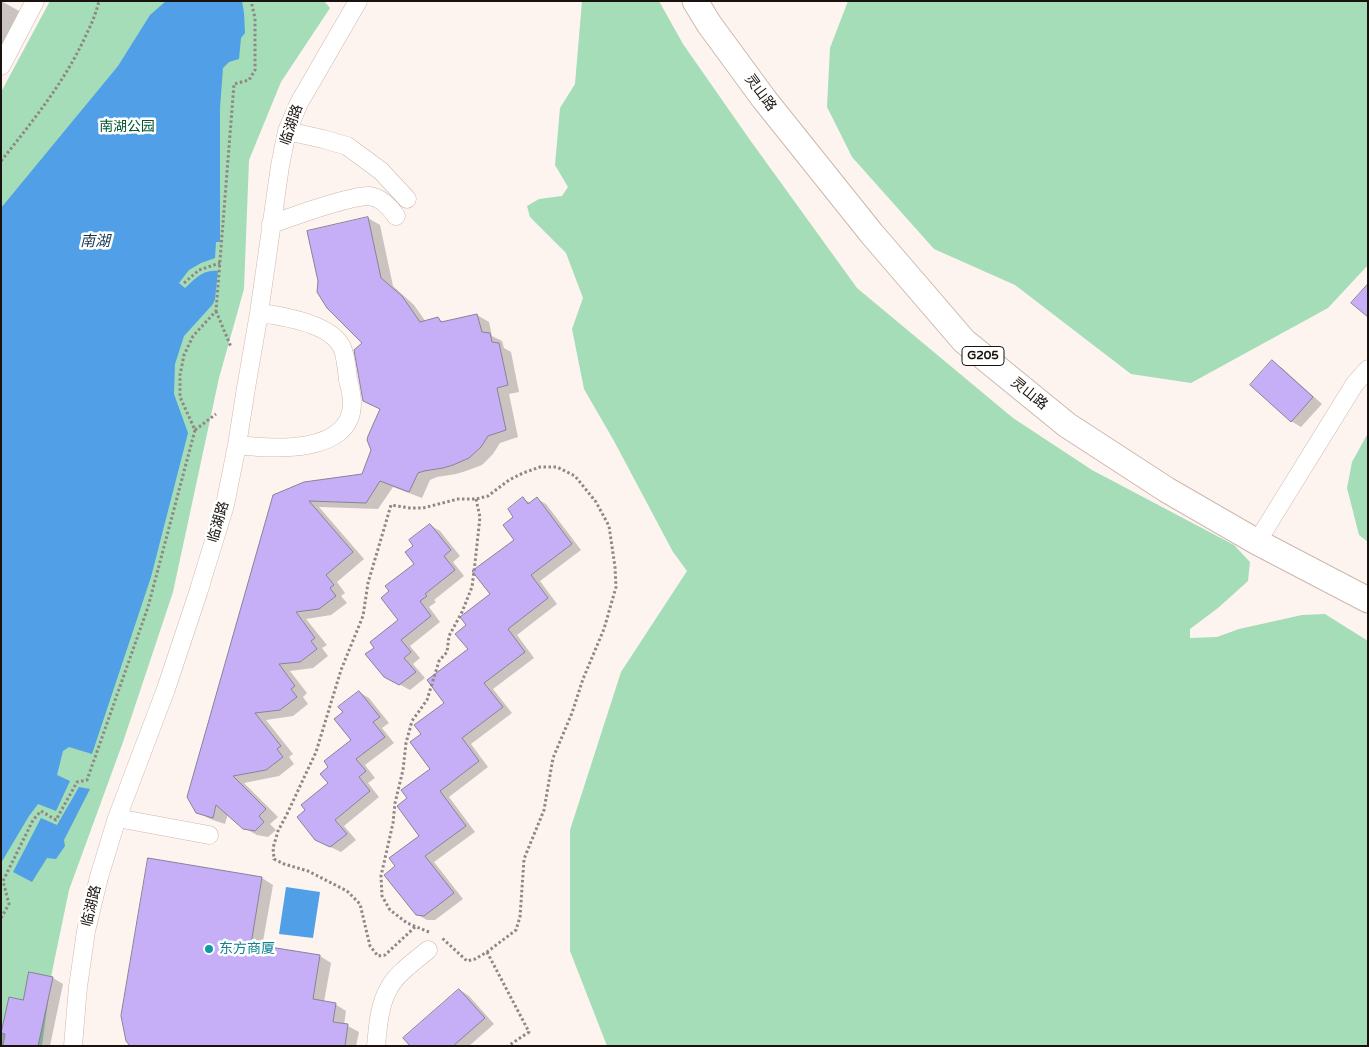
<!DOCTYPE html>
<meta charset="utf-8">
<style>
body{margin:0}
#map{position:relative;width:1369px;height:1047px;overflow:hidden;background:#fdf4f0;font-family:"Varela Round",sans-serif}
canvas{display:block}
.frame{position:absolute;inset:0;border:2px solid #19120e;pointer-events:none}
</style>
<div id="map">
<canvas width="1369" height="1047"></canvas>
<div class="frame"></div>
</div>
<script>
const ctx = document.querySelector('canvas').getContext('2d');
ctx.lineJoin = 'round';
function paint(path, color) { ctx.fillStyle = color; ctx.fill(path, 'evenodd'); }
function stroke(path, color, width, dash) { ctx.strokeStyle = color; ctx.lineWidth = width; ctx.lineCap = dash ? 'butt' : 'round'; ctx.setLineDash(dash || []); ctx.stroke(path); }
function label(font, color, halo, rows, align = 'center') {
  ctx.font = font + ' "Varela Round","Noto Sans SC",sans-serif'; ctx.lineWidth = 5; ctx.setLineDash([]); ctx.textBaseline = 'middle'; ctx.strokeStyle = halo; ctx.fillStyle = color; for (const [text, x, y, turn = 0] of rows) {
    ctx.save(); ctx.translate(x, y); ctx.rotate((+turn || 0) * Math.PI / 180); ctx.textAlign = isNaN(turn) ? turn : align; if (halo) ctx.strokeText(text, 0, 0); ctx.fillText(text, 0, 0); ctx.restore();
  }
}
const green = new Path2D(`
 M 50,1 L 324,1 L 330,8 L 281,82 L 249,160 L 244,289 L 219,378 L 173,592 L 123,742 L 69,890 L 52,972 L 42,1046 L 1,1046 L 1,92 Z
 M 582,1 L 659,1 L 683,44 L 750,140 L 857,288 L 1013,418 L 1092,470 L 1234,545 L 1250,562 L 1248,581 L 1218,608 L 1190,629 L 1190,638 L 1217,637 L 1239,629 L 1302,615 L 1325,614 L 1368,641 L 1368,1046 L 607,1046 L 570,951 L 570,830 L 621,672 L 687,571 L 673,552 L 614,441 L 584,389 L 572,329 L 583,298 L 566,253 L 530,217 L 527,206 L 539,199 L 562,196 L 568,187 L 555,165 L 560,108 L 575,84 Z
 M 848,1 L 1368,1 L 1368,265 L 1328,308 L 1191,383 L 1131,374 L 1015,285 L 934,249 L 852,157 L 827,107 L 830,48 Z
 M 1368,433 L 1368,542 L 1359,535 L 1347,488 L 1352,462 Z`);
const water = new Path2D(`
 M 166,1 L 242,1 L 244,13 L 245,33 L 241,38 L 239,59 L 229,62 L 223,68 L 220,108 L 220,242 L 216,242 L 215,258 L 201,263 L 189,270 L 179,283 L 185,288 C 195,279 203,269 218,271 L 215,299 L 213,304 L 184,336 L 175,364 L 174,394 L 188,433 L 151,577 L 92,754 L 69,747 L 63,751 L 57,775 L 70,781 L 56,811 L 38,804 L 29,816 L 1,863 L 1,208 L 118,66 L 150,15 Z
 M 79,787 L 90,789 L 64,840 L 65,846 L 56,859 L 47,858 L 32,882 L 13,872 L 41,818 L 57,825 Z
 M 286,887 L 320,892 L 313,938 L 279,934 Z`);
const shadow = new Path2D(`
 M 1,1 L 21,12 L 1,50 Z
 M 368,218 L 380,225 L 393,286 L 414,305 L 426,322 L 438,319 L 444,322 L 477,315 L 489,322 L 492,336 L 502,341 L 504,348 L 511,352 L 519,392 L 509,394 L 518,437 L 500,443 L 493,454 L 482,465 L 466,471 L 456,474 L 437,477 L 430,480 L 422,498 L 393,487 L 378,509 L 319,507 L 364,559 L 337,582 L 345,593 L 341,596 L 347,603 L 331,615 L 306,619 L 327,645 L 322,648 L 328,656 L 313,668 L 290,671 L 307,693 L 303,697 L 308,704 L 293,716 L 266,720 L 293,754 L 289,757 L 294,764 L 279,776 L 244,783 L 278,817 L 270,824 L 276,830 L 268,837 L 257,835 L 244,828 L 228,814 L 225,824 L 210,819 L 197,812 L 274,496 L 363,476 L 373,450 L 381,409 L 363,343 Z
 M 1273,362 L 1282,368 L 1322,404 L 1301,427 L 1291,421 Z
 M 523,499 L 531,503 L 537,499 L 546,504 L 581,550 L 540,581 L 557,604 L 517,635 L 534,658 L 493,689 L 512,713 L 471,744 L 488,767 L 449,797 L 475,832 L 434,862 L 463,899 L 435,920 L 427,920 L 416,914 L 397,866 L 421,836 L 409,799 L 432,769 L 422,734 L 446,703 L 469,650 L 468,625 L 492,595 L 516,540 L 515,517 Z
 M 430,525 L 440,531 L 460,556 L 453,562 L 464,576 L 434,600 L 436,602 L 429,607 L 440,622 L 410,646 L 420,658 L 413,664 L 425,678 L 410,690 L 395,682 L 376,648 L 400,620 L 416,564 L 415,546 Z
 M 359,692 L 369,698 L 389,723 L 382,728 L 394,743 L 365,765 L 375,778 L 368,783 L 379,797 L 344,826 L 356,840 L 341,852 L 326,845 L 307,810 L 329,784 L 353,740 L 344,712 Z
 M 149,860 L 262,878 L 273,885 L 262,947 L 320,956 L 331,963 L 324,1002 L 335,1004 L 346,1011 L 344,1025 L 348,1026 L 359,1032 L 356,1046 L 132,1046 Z
 M 53,978 L 63,984 L 50,1046 L 1,1046 L 1,1036 L 10,998 L 24,1001 Z
 M 460,990 L 469,996 L 494,1024 L 469,1046 L 412,1046 Z`);
const building = new Path2D(`
 M 368,217 L 381,278 L 402,296 L 420,322 L 438,317 L 441,322 L 477,314 L 482,332 L 490,333 L 492,342 L 499,343 L 508,385 L 497,388 L 506,430 L 488,436 L 481,447 L 469,458 L 453,465 L 443,468 L 424,471 L 418,473 L 409,492 L 380,481 L 366,503 L 309,501 L 353,552 L 326,575 L 334,585 L 330,588 L 336,596 L 319,609 L 296,612 L 315,638 L 311,641 L 317,649 L 300,662 L 279,664 L 295,686 L 291,689 L 297,697 L 280,710 L 255,713 L 281,746 L 277,749 L 283,757 L 266,770 L 233,776 L 266,809 L 259,816 L 264,822 L 255,831 L 243,829 L 216,805 L 213,818 L 196,813 L 187,797 L 273,495 L 304,482 L 362,474 L 371,450 L 367,440 L 368,436 L 380,409 L 363,401 L 354,350 L 362,343 L 327,308 L 317,292 L 318,281 L 307,231 Z
 M 1368,284 L 1368,317 L 1351,303 Z
 M 1272,360 L 1313,397 L 1291,422 L 1250,385 Z
 M 523,497 L 528,504 L 537,497 L 572,544 L 531,575 L 548,598 L 508,629 L 525,652 L 484,683 L 503,707 L 462,738 L 479,761 L 440,791 L 466,826 L 425,856 L 454,893 L 424,916 L 416,915 L 384,875 L 395,866 L 389,858 L 419,836 L 397,806 L 407,798 L 401,790 L 430,769 L 410,742 L 421,734 L 414,725 L 444,703 L 427,680 L 468,649 L 455,634 L 466,625 L 460,617 L 490,594 L 472,571 L 514,540 L 503,525 L 513,517 L 508,509 Z
 M 430,524 L 451,550 L 444,556 L 455,570 L 425,594 L 427,596 L 420,601 L 431,616 L 401,640 L 411,652 L 404,658 L 416,672 L 399,685 L 384,677 L 365,654 L 374,648 L 370,642 L 398,620 L 381,598 L 389,591 L 385,586 L 414,564 L 405,552 L 413,546 L 409,540 Z
 M 359,691 L 380,717 L 373,722 L 385,737 L 356,759 L 366,771 L 359,777 L 370,791 L 335,820 L 347,834 L 330,847 L 315,840 L 297,817 L 305,810 L 301,805 L 328,783 L 320,774 L 328,767 L 324,761 L 351,740 L 334,719 L 343,712 L 338,707 Z
 M 148,858 L 262,877 L 251,944 L 320,955 L 313,999 L 336,1003 L 333,1022 L 348,1024 L 345,1046 L 130,1046 L 126,1041 L 121,1016 Z
 M 29,972 L 53,977 L 38,1046 L 3,1046 L 5,1034 L 1,1033 L 9,997 L 23,1000 Z
 M 459,989 L 485,1018 L 453,1046 L 410,1046 L 403,1038 Z`);
const path = new Path2D(`
 M 1,161 C 33,121 66,80 87,33 C 92,23 96,13 99,1
 M 184,283 L 199,270 L 220,263
 M 216,311 L 231,347
 M 195,430 L 216,414
 M 1,918 L 9,904 L 3,881 L 33,820 L 41,811 L 56,820 L 77,782 L 87,780 L 148,607 L 195,430 L 180,397 L 180,375 L 184,355 L 193,336 L 216,311 L 234,84 L 249,80 L 255,70 L 255,18 L 251,1
 M 415,927 L 385,955 L 378,956 L 370,946 L 360,904 L 347,891 L 308,871 L 284,864 L 274,859 L 273,848 L 278,831 L 287,814 L 316,752 L 341,670 L 363,616 L 368,583 L 391,505 L 410,508 L 423,508 L 458,499 L 476,499 L 488,496 L 509,480 L 523,473 L 540,467 L 557,467 L 575,476 L 596,502 L 609,526 L 615,567 L 616,587 L 604,629 L 583,679 L 572,713 L 553,758 L 544,810 L 524,859 L 520,917 L 516,930 L 487,952 L 475,959 L 467,961 L 442,938
 M 429,932 L 407,923 L 390,910 L 382,896 L 381,876 L 393,823 L 395,803 L 403,770 L 406,743 L 412,721 L 427,700 L 439,661 L 447,652 L 449,636 L 462,612 L 472,587 L 475,563 L 480,517 L 476,499
 M 487,952 L 529,1032 L 508,1046`);
const minor = new Path2D(`
 M 1,66 L 35,1
 M 287,131 L 323,139 L 347,146 L 381,171 L 407,199
 M 271,224 C 295,216 318,207 342,201 C 350,199 360,196 369,196 C 380,197 390,207 396,216
 M 237,445 C 272,449 352,455 352,403 C 352,395 350,387 348,380 C 347,370 346,359 343,350 C 334,324 283,316 259,313
 M 1257,542 L 1354,385 L 1368,369
 M 117,818 L 209,835
 M 73,1046 L 78,987 L 86,931 L 99,877 L 117,818 L 166,689 L 198,593 L 225,505 L 237,445 L 246,388 L 259,313 L 280,166 L 287,131 L 299,103 L 358,1
 M 376,1046 C 378,1027 379,1005 389,988 C 397,973 415,961 428,950`);
const highway = new Path2D(`
 M 695,1 L 709,24 L 764,99 L 872,234 L 964,341 L 1067,425 L 1167,490 L 1257,542 L 1368,600`);
const markers = [
 [209,949,5,"#0f9aa8"]
];
const shields = [
 [983,356,42]
];
const shieldNames = [
 ["G205",983,356]
];
const streetNames = [
 ["灵山路",760,93,53],
 ["临湖路",292,125,-71],
 ["灵山路",1029,394,39],
 ["临湖路",219,522,-74],
 ["临湖路",92,906,-77]
];
const parkNames = [
 ["南湖公园",127,127]
];
const cultureNames = [
 ["东方商厦",219,949]
];
const waterNames = [
 ["南湖",95,242]
];
paint(green, '#a4ddb7');
paint(water, '#519fe6');
paint(shadow, '#0003');
paint(building, '#c7aff8');
stroke(building, '#878294', 1);
stroke(minor, '#ccb8ad', 19);
stroke(highway, '#ccb8ad', 27);
stroke(path, '#8f8783', 3, [2.5, 2.5]);
stroke(minor, '#fff', 18);
stroke(highway, '#fff', 25);
for (const [x, y, r, color] of markers) { const dot = new Path2D(); dot.arc(x, y, r, 0, 2 * Math.PI); ctx.fillStyle = color; ctx.fill(dot); stroke(dot, '#fff', 2); }
for (const [x, y, w] of shields) { const box = new Path2D(); box.roundRect(x - w / 2, y - 9.5, w, 19, 4); ctx.fillStyle = '#fff'; ctx.fill(box); stroke(box, '#19120e', 1); }
label('bold 12px', '#19120e', null, shieldNames);
label('14px', '#19120e', '#fff', streetNames);
label('14px', '#035630', '#fff', parkNames);
label('14px', '#0d838f', '#fff', cultureNames, 'left');
label('italic 15px', '#163653', '#fff', waterNames);
</script>
